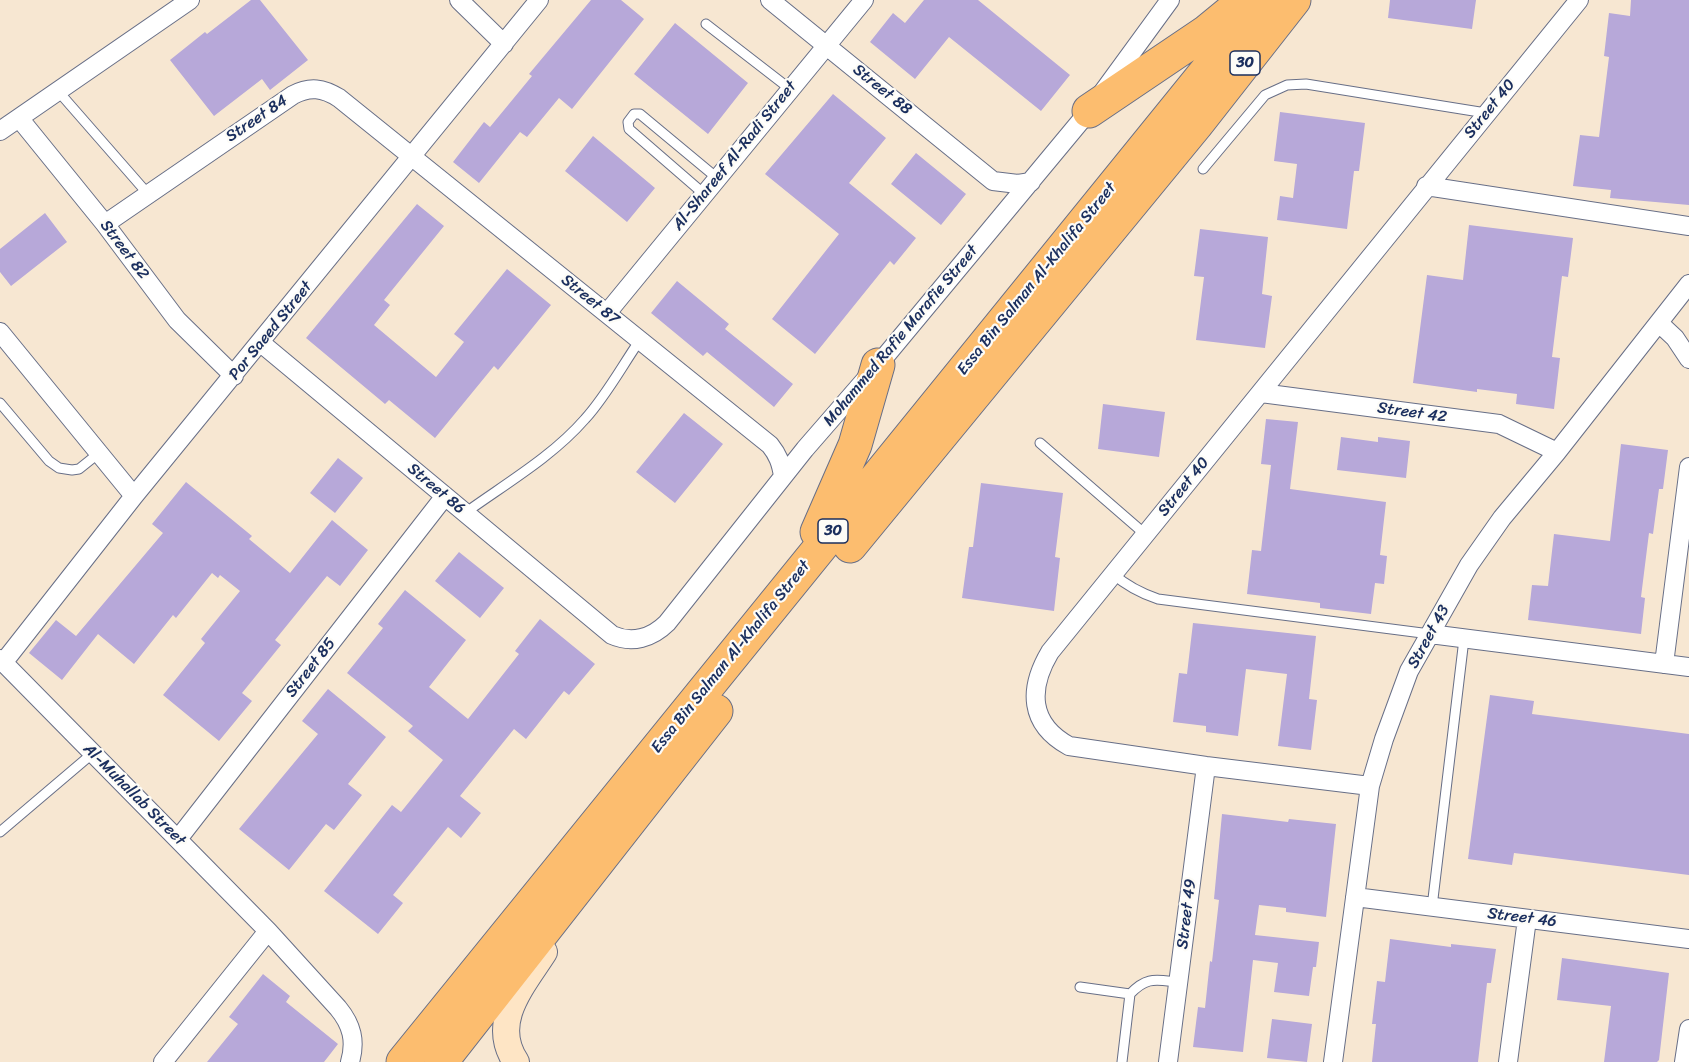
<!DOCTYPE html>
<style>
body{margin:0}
canvas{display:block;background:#f7e7d2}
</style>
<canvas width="1689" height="1062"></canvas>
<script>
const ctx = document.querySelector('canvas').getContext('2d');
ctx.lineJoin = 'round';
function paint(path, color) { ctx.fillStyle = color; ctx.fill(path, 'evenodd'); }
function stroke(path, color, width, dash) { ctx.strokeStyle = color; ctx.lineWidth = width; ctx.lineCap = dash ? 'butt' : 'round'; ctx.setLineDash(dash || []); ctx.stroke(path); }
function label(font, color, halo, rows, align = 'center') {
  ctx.font = font + ' Sriracha,sans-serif'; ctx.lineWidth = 4.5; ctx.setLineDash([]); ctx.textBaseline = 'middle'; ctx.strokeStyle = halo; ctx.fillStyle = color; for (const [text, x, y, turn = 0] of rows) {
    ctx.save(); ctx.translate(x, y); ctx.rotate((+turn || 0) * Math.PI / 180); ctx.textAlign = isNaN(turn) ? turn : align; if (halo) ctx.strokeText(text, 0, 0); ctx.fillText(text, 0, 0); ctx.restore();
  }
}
const building = new Path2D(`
 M 251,0 L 260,0 L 308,60 L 270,90 L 262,79 L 214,116 L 170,60 L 205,32 L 207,34 Z
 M 591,0 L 621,0 L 644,19 L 572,109 L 559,98 L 527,137 L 520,132 L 479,183 L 453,162 L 484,122 L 490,127 L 532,76 L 529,74 Z
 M 924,0 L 978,0 L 1070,75 L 1041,111 L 949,37 L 915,79 L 870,42 L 893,13 L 905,23 Z
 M 1390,0 L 1476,0 L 1472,29 L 1388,18 Z
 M 1631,0 L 1689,0 L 1689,205 L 1610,198 L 1611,190 L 1573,186 L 1580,135 L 1599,137 L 1609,57 L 1604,56 L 1609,13 L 1630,16 Z
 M 675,23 L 748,83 L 708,134 L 634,74 Z
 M 833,94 L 886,138 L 849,183 L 916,238 L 894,265 L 890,261 L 815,354 L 772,319 L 839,234 L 765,174 Z
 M 1280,112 L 1365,123 L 1359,171 L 1354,171 L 1347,229 L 1277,220 L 1280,196 L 1293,198 L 1297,164 L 1274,161 Z
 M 593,136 L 655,188 L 627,222 L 565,171 Z
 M 916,153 L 966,194 L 941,225 L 891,184 Z
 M 417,204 L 444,226 L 384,300 L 390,305 L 374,325 L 436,377 L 464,342 L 454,334 L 507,269 L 551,305 L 498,370 L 494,366 L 435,438 L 389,400 L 385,404 L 306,338 Z
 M 45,213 L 67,242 L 11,286 L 0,272 L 0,249 Z
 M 1469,225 L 1573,238 L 1568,277 L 1562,276 L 1552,357 L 1560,358 L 1554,409 L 1516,404 L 1517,394 L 1477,389 L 1477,392 L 1413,383 L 1427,275 L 1463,280 Z
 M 1200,229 L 1268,237 L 1262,294 L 1272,296 L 1265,348 L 1196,340 L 1204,277 L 1194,276 Z
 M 677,281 L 729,324 L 725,329 L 793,384 L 774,407 L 707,352 L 703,356 L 651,313 Z
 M 1103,404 L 1165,412 L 1159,457 L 1098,449 Z
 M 684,413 L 723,444 L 675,503 L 636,472 Z
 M 1266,419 L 1298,422 L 1290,489 L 1386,502 L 1380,555 L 1387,556 L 1384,584 L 1375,583 L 1371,614 L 1320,608 L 1320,603 L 1247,594 L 1252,550 L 1261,551 L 1271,465 L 1261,464 Z
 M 1341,437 L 1378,442 L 1378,437 L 1410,441 L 1406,478 L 1337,470 Z
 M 1621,444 L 1668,450 L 1663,489 L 1659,489 L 1653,534 L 1649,533 L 1641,597 L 1645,598 L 1641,634 L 1528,620 L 1532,585 L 1548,586 L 1554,534 L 1610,541 Z
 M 338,458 L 363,478 L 335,513 L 310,493 Z
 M 186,482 L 252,536 L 249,539 L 290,573 L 332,520 L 368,550 L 340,586 L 327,576 L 275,640 L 281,645 L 242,693 L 252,701 L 219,741 L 163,695 L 205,643 L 201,639 L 240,591 L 220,575 L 218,578 L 212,573 L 176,618 L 173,615 L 134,664 L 98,634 L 62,680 L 29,653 L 56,620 L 76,636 L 163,533 L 152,524 Z
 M 981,483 L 1063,493 L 1055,557 L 1060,558 L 1054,611 L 962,598 L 969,547 L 973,547 Z
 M 459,552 L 504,588 L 480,618 L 435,581 Z
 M 405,590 L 466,640 L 429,687 L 468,719 L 519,654 L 515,651 L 540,619 L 595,664 L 569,695 L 564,691 L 526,739 L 514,729 L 460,796 L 481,813 L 461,838 L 448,827 L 393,895 L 403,903 L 378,934 L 324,891 L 392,805 L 401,812 L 443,760 L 408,731 L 413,726 L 347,673 L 383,628 L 378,624 Z
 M 1193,623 L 1316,636 L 1309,699 L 1317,700 L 1311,750 L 1278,746 L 1287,674 L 1246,669 L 1238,736 L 1206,732 L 1206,726 L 1173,722 L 1179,673 L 1187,674 Z
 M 328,689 L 386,737 L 348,784 L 362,795 L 334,830 L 326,824 L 289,870 L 239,829 L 318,734 L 302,721 Z
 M 1490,695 L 1534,701 L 1532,714 L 1689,734 L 1689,875 L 1514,853 L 1512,865 L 1468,859 Z
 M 1222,814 L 1288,822 L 1289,819 L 1336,824 L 1326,917 L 1286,912 L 1286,908 L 1259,905 L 1255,935 L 1319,942 L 1316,967 L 1313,967 L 1309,996 L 1274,992 L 1278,963 L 1253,960 L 1243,1052 L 1193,1047 L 1198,1007 L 1205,1008 L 1210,961 L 1212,962 L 1219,900 L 1214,899 Z
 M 1390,939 L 1451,947 L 1451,944 L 1496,949 L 1491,983 L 1487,983 L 1478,1062 L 1372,1062 L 1376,1024 L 1372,1024 L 1377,981 L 1385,982 Z
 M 1562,958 L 1669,973 L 1659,1060 L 1657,1062 L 1604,1062 L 1611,1006 L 1557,1000 Z
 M 263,974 L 290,996 L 286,1002 L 338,1044 L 324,1062 L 207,1062 L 238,1024 L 229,1017 Z
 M 1272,1019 L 1312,1024 L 1307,1062 L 1267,1058 Z`);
const lane = new Path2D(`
 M 706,24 L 790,89
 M 58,91 L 148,194
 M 1203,169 L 1265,95 L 1287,85 L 1306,84 L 1486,113
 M 704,194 L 629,129 L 628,122 L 634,114 L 640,114 L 717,178
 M 0,403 L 49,461 L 59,468 L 72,470 L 79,469 L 99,453
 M 1040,443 L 1146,535
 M 465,513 C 505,484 552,457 585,419 C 606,396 622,366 640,340
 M 1113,574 C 1127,586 1140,593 1158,599 L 1430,634
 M 0,832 L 93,753
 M 1432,907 L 1464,639
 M 1080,987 L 1130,994 C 1147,976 1156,980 1178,982
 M 1122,1062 L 1130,994`);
const street = new Path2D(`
 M 459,0 L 504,44
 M 770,0 L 993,181 L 1018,184 L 1031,182
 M 19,118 L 105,224 L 177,320 L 234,376
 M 0,131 L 190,0
 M 1426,186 L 1689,226
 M 105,224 L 293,95 C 310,86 323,88 339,98 L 770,445 C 778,455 781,463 783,476
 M 607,313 L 864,0
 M 1659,323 L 1675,338 L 1689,359
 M 0,332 L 134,496
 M 261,343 L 612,635 C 632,644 652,638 667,623 L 805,449 L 878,365 L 1089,111 L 1170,0
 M 1261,393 L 1499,424 L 1557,452
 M 1430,634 L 1689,667
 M 0,659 L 268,931 L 338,1008 C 352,1025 356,1041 350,1062
 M 3,663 L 134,496 L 539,0
 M 1664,664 L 1689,467
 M 1370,786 L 1206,766 L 1069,746 C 1029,724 1028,689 1050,652 L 1579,0
 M 178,839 L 445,496
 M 1355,897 L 1689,939
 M 163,1062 L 268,931
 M 1168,1062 L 1206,766
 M 1333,1062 L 1370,786 L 1384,739 L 1409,671 L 1469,565 L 1502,518 L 1557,452 L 1689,284
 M 1508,1062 L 1527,919
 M 1684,1062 L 1689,1029`);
const secondary = new Path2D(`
 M 516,1062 C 489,1022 523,985 544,952`);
const highway = new Path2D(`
 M 1089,111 L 1206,32 L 1245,0
 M 817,532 L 855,445 L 878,365
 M 850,546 L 1196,125 L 1294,0
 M 403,1062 L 1264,0
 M 441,1062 L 716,711`);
const shields = [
 [1245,63,30],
 [833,531,30]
];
const shieldNames = [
 ["30",1245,63],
 ["30",833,531]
];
const streetNames = [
 ["Street 88",882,90,39],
 ["Street 40",1490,109,-51],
 ["Street 84",257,119,-34],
 ["Al-Shareef Al-Radi Street",735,156,-51],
 ["Street 82",124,250,53],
 ["Essa Bin Salman Al-Khalifa Street",1037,279,-51],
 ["Street 87",590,300,39],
 ["Por Saeed Street",271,331,-51],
 ["Mohammed Rafie Marafie Street",901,336,-50],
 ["Street 42",1412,413,8],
 ["Street 40",1184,487,-51],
 ["Street 86",436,489,40],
 ["Street 43",1429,637,-61],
 ["Essa Bin Salman Al-Khalifa Street",731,657,-51],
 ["Street 85",311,668,-52],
 ["Al-Muhallab Street",134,795,45],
 ["Street 49",1187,914,-83],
 ["Street 46",1522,918,7]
];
paint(building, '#b7a8d9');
stroke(lane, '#686f87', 11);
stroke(street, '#686f87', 20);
stroke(secondary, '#686f87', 28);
stroke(highway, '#686f87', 35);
stroke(lane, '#fff', 9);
stroke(street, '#fff', 18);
stroke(secondary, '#fee5c5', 26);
stroke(highway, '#fcbd6f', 33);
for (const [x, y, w] of shields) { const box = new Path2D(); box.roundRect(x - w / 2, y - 12, w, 24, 4.5); ctx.fillStyle = '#fdfcf7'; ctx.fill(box); stroke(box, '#1b2f5e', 1.5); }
label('bold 15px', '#1b2f5e', null, shieldNames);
label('16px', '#1b2f5e', '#fdfcf7', streetNames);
</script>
